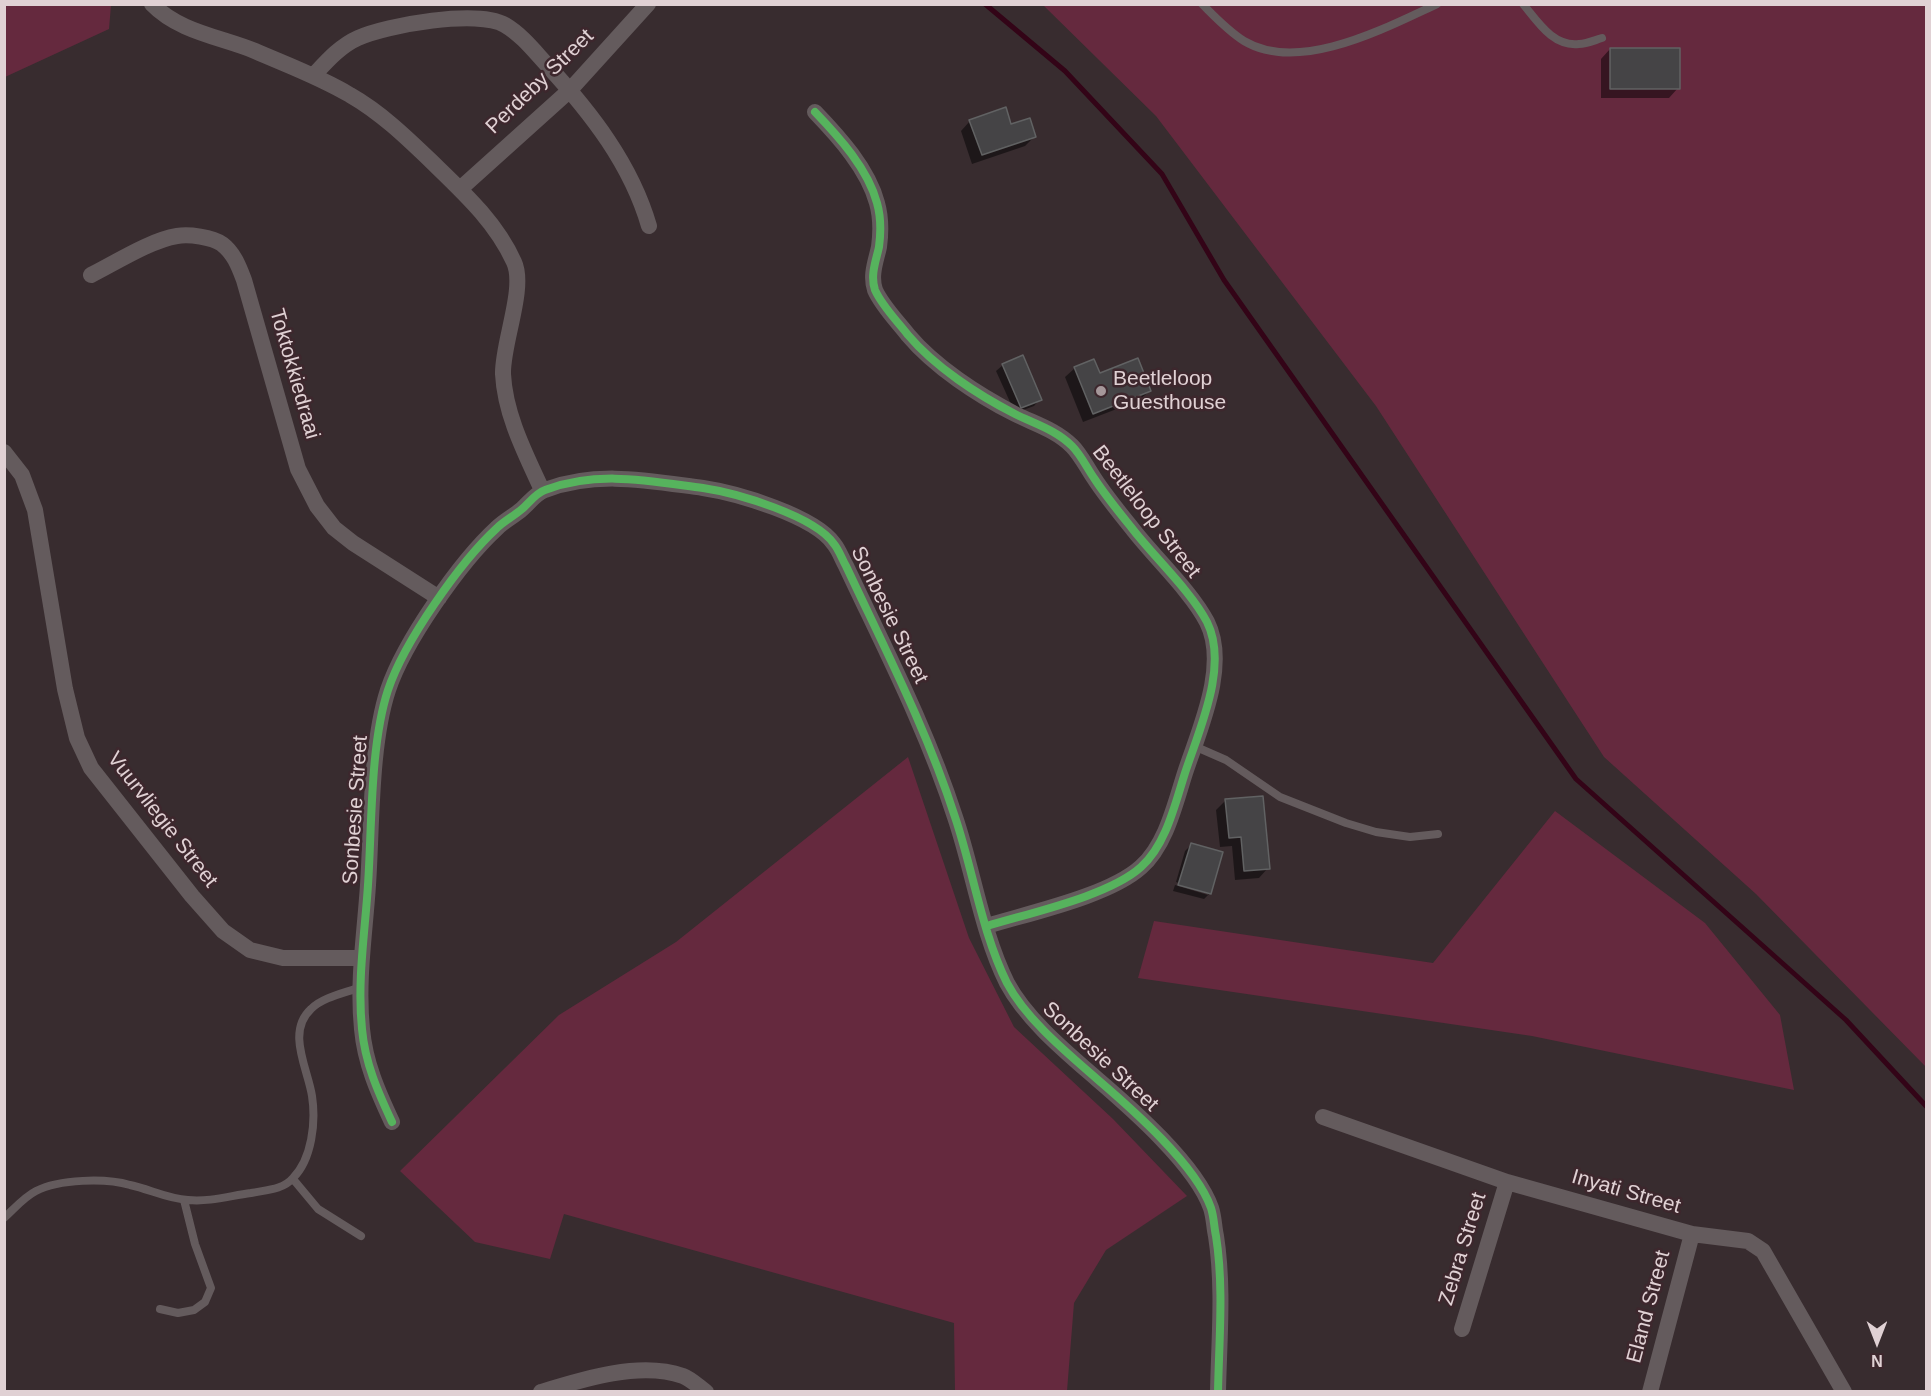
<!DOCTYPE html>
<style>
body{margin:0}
#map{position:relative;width:1931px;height:1396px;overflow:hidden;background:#382c2f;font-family:Arial,sans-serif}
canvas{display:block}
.frame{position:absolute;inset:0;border:6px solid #e0d1d4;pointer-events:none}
.north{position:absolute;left:1847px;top:1312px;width:60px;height:60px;-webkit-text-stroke:4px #3d272d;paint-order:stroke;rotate:180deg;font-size:16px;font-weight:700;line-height:24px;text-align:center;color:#e0d1d4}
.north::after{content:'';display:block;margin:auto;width:21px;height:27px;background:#e0d1d4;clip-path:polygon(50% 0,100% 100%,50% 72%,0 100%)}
</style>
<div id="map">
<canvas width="1931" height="1396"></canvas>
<div class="frame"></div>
<div class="north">N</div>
</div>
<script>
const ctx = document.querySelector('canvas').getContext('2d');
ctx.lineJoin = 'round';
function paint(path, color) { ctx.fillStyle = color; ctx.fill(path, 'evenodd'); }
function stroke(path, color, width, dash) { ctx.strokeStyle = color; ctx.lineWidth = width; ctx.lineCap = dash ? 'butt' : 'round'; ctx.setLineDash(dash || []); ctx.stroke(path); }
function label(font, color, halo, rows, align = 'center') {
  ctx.font = font + ' Arial,sans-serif'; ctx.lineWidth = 5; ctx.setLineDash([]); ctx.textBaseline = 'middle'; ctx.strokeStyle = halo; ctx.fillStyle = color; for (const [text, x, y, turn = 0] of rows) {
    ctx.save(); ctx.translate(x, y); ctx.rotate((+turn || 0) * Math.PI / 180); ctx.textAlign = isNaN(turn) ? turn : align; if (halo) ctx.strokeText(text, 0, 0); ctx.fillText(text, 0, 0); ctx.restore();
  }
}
const green = new Path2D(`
 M 5,5 L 111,5 L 109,29 L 5,77 Z
 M 1043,5 L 1926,5 L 1926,1067 L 1756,894 L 1604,757 L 1376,406 L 1156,116 Z
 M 908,757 L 969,938 L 1014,1027 L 1113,1119 L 1187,1196 L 1106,1250 L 1074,1303 L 1067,1391 L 955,1391 L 954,1323 L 564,1214 L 550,1259 L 475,1242 L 400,1171 L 559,1015 L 676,942 Z
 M 1555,811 L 1705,923 L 1780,1015 L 1794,1090 L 1532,1036 L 1138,978 L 1154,921 L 1433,963 Z`);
const shadow = new Path2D(`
 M 1610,49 L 1678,88 L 1669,98 L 1601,98 L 1601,59 Z
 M 970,121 L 1010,126 L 1035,136 L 1025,146 L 972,164 L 961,131 Z
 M 1003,365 L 1040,399 L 1034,406 L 1015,413 L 996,371 Z
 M 1075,368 L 1099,375 L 1149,391 L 1140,400 L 1083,422 L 1065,377 Z
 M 1226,800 L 1268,868 L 1259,878 L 1235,880 L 1232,846 L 1220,847 L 1216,810 Z
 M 1191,845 L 1210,893 L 1204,899 L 1173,891 L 1175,885 L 1208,895 L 1208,892 L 1176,882 L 1185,851 Z`);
const stream = new Path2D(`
 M 985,4 L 1065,71 L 1162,174 L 1224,280 L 1576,779 L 1846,1020 L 1926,1106`);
const building = new Path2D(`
 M 1610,48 L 1680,48 L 1680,89 L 1610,89 Z
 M 1006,107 L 1011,124 L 1030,118 L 1036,137 L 982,155 L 969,120 Z
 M 1023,355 L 1042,400 L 1021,408 L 1002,364 Z
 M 1138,358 L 1151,391 L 1093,414 L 1074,367 L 1094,359 L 1100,373 Z
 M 1263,796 L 1270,869 L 1244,871 L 1241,837 L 1229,838 L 1225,799 Z
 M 1191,843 L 1223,852 L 1211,894 L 1178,885 Z`);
const service = new Path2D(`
 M 1202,4 C 1215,17 1228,31 1244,41 C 1299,74 1385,28 1437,4
 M 1523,4 C 1538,22 1553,47 1579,44 C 1587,44 1595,40 1602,38
 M 1194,746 L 1226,760 L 1280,797 L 1346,823 L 1376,832 L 1410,837 L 1438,834
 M 293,1179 L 318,1209 L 361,1236
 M 4,1218 C 14,1209 24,1197 36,1191 C 59,1179 106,1178 130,1185 C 149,1189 168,1199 188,1200 C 210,1202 229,1196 251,1193 C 265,1190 283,1190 293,1178 C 312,1159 316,1122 312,1096 C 308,1069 286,1032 311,1009 C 323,997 345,993 361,987
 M 160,1309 L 178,1313 L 194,1310 L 205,1302 L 211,1288 L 195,1244 L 184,1200`);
const minor = new Path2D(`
 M 152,4 C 179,32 221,37 255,51 C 287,65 320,77 350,95 C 380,112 406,137 431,161 C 463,192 496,222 514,262 C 526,288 502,344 503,374 C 505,415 526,455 542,490
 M 313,76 C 327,61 340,46 358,38 C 387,25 478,9 505,25 C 522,35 535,52 548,66 C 591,113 631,164 649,226
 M 815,112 C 839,137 868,169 877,203 C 881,217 881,232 879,247 C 876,261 870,275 875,290 C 882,306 898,322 908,335 C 935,367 978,395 1015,414 C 1035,424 1056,430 1072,446 C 1081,455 1087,468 1094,478 C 1105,495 1118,511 1131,527 C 1153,556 1191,591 1207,622 C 1229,666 1199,730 1185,773 C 1175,804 1166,845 1141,867 C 1109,896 1029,913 987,926
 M 460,189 L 570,90 L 648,4
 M 91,275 C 115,263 151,240 177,236 C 189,234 212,237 222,244 C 234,253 239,267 244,280 L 298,469 L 317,506 L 334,528 L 353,543 L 439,598
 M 4,452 L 22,475 L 35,510 L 65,689 L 77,738 L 91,768 L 192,896 L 223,931 L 250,950 L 283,958 L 362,958
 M 1323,1117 L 1507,1182 L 1692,1234 L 1748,1241 L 1763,1251 L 1844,1392
 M 392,1122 C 378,1092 365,1063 362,1029 C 357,981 365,932 368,885 C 372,826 370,745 388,690 C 404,642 460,562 497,528 C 504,521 514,516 522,509 C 529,503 536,493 545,490 C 598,470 650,481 703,488 C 737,493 815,516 834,544 C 839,550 842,559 846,566 C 885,649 927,730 955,817 C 973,870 982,933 1007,983 C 1026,1019 1066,1052 1097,1079 C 1132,1109 1196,1165 1211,1208 C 1214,1217 1214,1227 1216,1236 C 1224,1287 1219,1340 1218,1392
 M 1462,1329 L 1507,1182
 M 541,1392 C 583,1379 640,1361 683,1376 C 691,1379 699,1387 706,1392
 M 1650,1392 L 1692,1234`);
const cycleway = new Path2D(`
 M 815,112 C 839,137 868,169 877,203 C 881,217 881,232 879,247 C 876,261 870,275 875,290 C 882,306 898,322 908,335 C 935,367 978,395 1015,414 C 1035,424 1056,430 1072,446 C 1081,455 1087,468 1094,478 C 1105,495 1118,511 1131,527 C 1153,556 1191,591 1207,622 C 1229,666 1199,730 1185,773 C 1175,804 1166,845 1141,867 C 1109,896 1029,913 987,926
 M 392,1122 C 378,1092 365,1063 362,1029 C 357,981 365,932 368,885 C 372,826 370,745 388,690 C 404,642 460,562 497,528 C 504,521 514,516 522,509 C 529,503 536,493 545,490 C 598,470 650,481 703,488 C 737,493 815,516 834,544 C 839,550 842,559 846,566 C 885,649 927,730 955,817 C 973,870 982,933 1007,983 C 1026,1019 1066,1052 1097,1079 C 1132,1109 1196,1165 1211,1208 C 1214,1217 1214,1227 1216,1236 C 1224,1287 1219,1340 1218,1392`);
const markers = [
 [1101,391,6,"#a5979a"]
];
const streetNames = [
 ["Perdeby Street",540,82,-44],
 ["Toktokkiedraai",294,374,74],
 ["Beetleloop Street",1146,512,52],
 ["Sonbesie Street",889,615,64],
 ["Sonbesie Street",356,810,-86],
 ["Vuurvliegie Street",162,820,52],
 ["Sonbesie Street",1100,1057,43],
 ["Inyati Street",1626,1192,16],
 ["Zebra Street",1463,1249,-73],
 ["Eland Street",1649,1307,-75]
];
const poiNames = [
 ["Beetleloop",1113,379],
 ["Guesthouse",1113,403]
];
paint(green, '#65293e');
paint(shadow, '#0007');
stroke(stream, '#330417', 5);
paint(building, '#454446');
stroke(building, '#616263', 1.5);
stroke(service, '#645b5d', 8);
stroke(minor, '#645b5d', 16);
stroke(cycleway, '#56b35d', 8);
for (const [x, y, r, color] of markers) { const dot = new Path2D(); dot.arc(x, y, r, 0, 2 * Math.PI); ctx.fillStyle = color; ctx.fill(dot); stroke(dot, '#3d272d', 2); }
label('21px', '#e0d1d4', '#3d272d', streetNames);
label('21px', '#e0d1d4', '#3d272d', poiNames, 'left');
</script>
